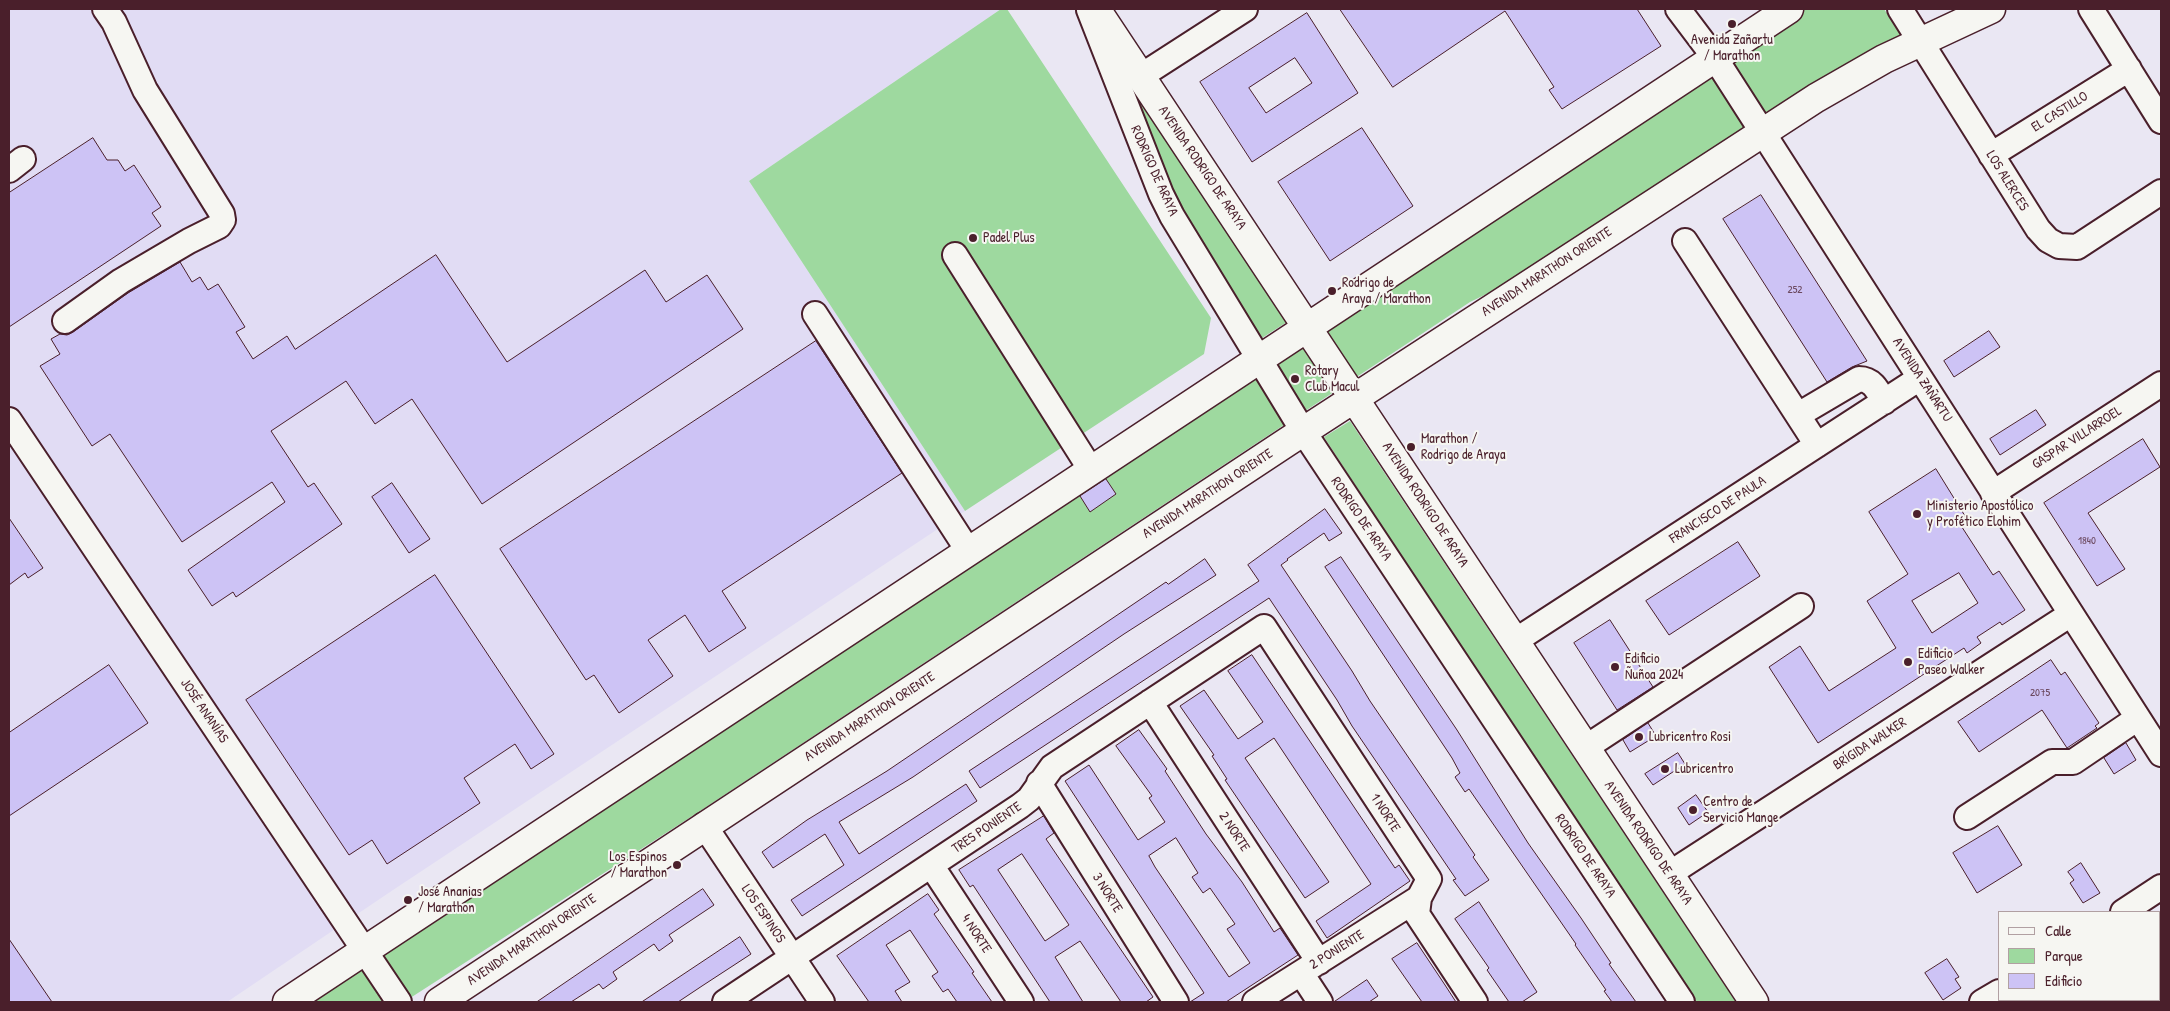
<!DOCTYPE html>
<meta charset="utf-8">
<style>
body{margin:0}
#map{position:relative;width:2170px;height:1011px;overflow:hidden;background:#eae7f3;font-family:"Patrick Hand",sans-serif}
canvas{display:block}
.frame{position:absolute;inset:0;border:10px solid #4a1f2b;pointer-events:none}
.legend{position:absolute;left:1998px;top:911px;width:162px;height:90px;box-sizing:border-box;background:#f6f6f2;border:1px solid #b1a0a2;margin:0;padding:6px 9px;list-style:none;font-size:15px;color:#4a1f2b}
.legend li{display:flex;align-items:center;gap:10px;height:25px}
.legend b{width:25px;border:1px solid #b1a0a2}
</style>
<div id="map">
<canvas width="2170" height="1011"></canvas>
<div class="frame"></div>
<ul class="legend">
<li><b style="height:6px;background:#f6f6f2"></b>Calle</li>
<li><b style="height:14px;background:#9ed99f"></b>Parque</li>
<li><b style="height:14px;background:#cdc3f5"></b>Edificio</li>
</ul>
</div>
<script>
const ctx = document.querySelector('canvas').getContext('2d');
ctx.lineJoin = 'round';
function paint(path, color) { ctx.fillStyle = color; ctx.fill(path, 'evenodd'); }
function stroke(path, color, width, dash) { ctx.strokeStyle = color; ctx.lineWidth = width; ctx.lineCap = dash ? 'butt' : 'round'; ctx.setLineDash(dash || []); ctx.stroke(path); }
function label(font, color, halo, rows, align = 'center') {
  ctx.font = font + ' "Patrick Hand",sans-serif'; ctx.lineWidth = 4; ctx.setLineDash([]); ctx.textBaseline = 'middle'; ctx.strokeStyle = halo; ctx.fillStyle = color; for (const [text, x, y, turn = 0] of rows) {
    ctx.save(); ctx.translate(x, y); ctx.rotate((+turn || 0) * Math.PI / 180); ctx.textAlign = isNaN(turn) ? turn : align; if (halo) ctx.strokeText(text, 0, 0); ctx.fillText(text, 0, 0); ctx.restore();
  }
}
const built = new Path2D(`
 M 9,9 L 1001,9 L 749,181 L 965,511 L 393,890 L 227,1002 L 9,1002 Z`);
const green = new Path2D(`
 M 1001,9 L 1007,9 L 1211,318 L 1204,354 L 965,511 L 749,181 Z
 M 1798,9 L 1884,9 L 1905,40 L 1528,274 L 1470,302 L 697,813 L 404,1002 L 300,1002 Z
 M 1134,81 L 1288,314 L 1287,322 L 1262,338 L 1257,336 L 1172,194 L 1124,86 Z
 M 1350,421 L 1736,1002 L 1691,1002 L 1324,437 Z`);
const building = new Path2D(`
 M 1340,9 L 1637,9 L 1661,46 L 1562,109 L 1549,90 L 1554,87 L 1505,11 L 1393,87 Z
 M 1307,13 L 1358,93 L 1252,162 L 1200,82 ZM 1295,58 L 1312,83 L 1266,113 L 1249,88 Z
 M 1362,128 L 1413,206 L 1330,261 L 1278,182 Z
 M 93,138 L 107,160 L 118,160 L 125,171 L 134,165 L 161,207 L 152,213 L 161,226 L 9,327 L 9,193 Z
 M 1761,195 L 1867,361 L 1852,367 L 1827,382 L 1723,219 Z
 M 436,255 L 507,362 L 645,270 L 666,302 L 707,275 L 743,329 L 482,504 L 412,399 L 375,424 L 346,381 L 271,431 L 308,487 L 314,483 L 342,524 L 236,597 L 233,592 L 212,606 L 188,570 L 285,502 L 272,482 L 182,542 L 110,434 L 92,446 L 40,366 L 60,354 L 51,339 L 60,334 L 67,335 L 73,332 L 128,293 L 180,262 L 192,282 L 200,277 L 208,290 L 218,284 L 245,327 L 236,332 L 253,359 L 287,336 L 295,349 Z
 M 1989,331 L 2000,347 L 1954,377 L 1944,361 Z
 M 816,341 L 902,473 L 722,591 L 746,628 L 709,652 L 685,615 L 648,640 L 673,676 L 619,713 L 594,675 L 586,680 L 500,549 Z
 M 2036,410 L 2046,425 L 2000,455 L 1990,439 Z
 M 2143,439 L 2160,467 L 2088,513 L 2125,569 L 2097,586 L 2044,503 Z
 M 1936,469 L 1965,516 L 1958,521 L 1993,575 L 1999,571 L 2025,610 L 2002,625 L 2000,622 L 1977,637 L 1981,643 L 1967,653 L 1964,648 L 1818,743 L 1769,667 L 1800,646 L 1829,691 L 1896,648 L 1867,601 L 1908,574 L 1869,512 ZM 1959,573 L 1978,603 L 1932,633 L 1912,601 Z
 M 1106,479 L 1116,494 L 1090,512 L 1080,496 Z
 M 392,483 L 430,539 L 409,553 L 372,497 Z
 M 1325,509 L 1342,533 L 1329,541 L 1324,533 L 1287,559 L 1288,560 L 1281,565 L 1352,671 L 1370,701 L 1475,855 L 1473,857 L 1489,880 L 1465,896 L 1453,880 L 1456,879 L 1352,726 L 1337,700 L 1269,598 L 980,788 L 969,771 L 1259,581 L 1248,565 Z
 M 9,518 L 43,568 L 28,578 L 25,573 L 9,585 Z
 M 1738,542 L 1760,576 L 1669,635 L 1646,601 Z
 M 1341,557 L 1457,730 L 1528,843 L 1581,918 L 1611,963 L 1609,964 L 1636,1002 L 1612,1002 L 1604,991 L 1606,990 L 1575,945 L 1576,944 L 1469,789 L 1465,792 L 1455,777 L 1460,773 L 1452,758 L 1325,567 Z
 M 1205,559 L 1216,575 L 1124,634 L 913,777 L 839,822 L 859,854 L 966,784 L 977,801 L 802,916 L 791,900 L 844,865 L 825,834 L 773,868 L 762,852 L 807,820 L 887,771 L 1166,582 L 1168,584 Z
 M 435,575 L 554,754 L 531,769 L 515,744 L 464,778 L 480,803 L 387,864 L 372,840 L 349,855 L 246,700 Z
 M 1610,620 L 1653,687 L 1617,710 L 1574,643 Z
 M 1252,655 L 1395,868 L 1399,865 L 1410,881 L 1327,938 L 1316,921 L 1371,884 L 1274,738 L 1245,758 L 1329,882 L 1305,898 L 1225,780 L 1227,779 L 1212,756 L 1214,755 L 1180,706 L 1204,690 L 1238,739 L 1263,722 L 1228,671 Z
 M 2051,660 L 2061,675 L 2065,672 L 2099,723 L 2095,726 L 2097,728 L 2067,748 L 2042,710 L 1979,752 L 1958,722 Z
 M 109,665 L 148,723 L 9,816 L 9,733 Z
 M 1648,723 L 1656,736 L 1630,752 L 1623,740 Z
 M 1139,730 L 1167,769 L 1165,771 L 1206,834 L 1242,882 L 1274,932 L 1280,928 L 1298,955 L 1226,1002 L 1190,1002 L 1204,993 L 1065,781 L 1089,765 L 1138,840 L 1165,822 L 1149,798 L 1152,796 L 1116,746 ZM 1176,838 L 1198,873 L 1192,877 L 1203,893 L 1210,888 L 1235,924 L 1227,929 L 1250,963 L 1229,977 L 1155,867 L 1149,856 Z
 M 2126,743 L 2136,760 L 2114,774 L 2104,758 Z
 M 1678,753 L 1685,764 L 1653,785 L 1645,774 Z
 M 1696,795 L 1708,812 L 1689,825 L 1678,808 Z
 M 1044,816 L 1054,833 L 1046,839 L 1153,997 L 1146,1002 L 1121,1002 L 1080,941 L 1055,957 L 1083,1002 L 1050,1002 L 973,885 L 970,887 L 959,870 ZM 1022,854 L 1069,925 L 1045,941 L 998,870 Z
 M 1998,826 L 2022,865 L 1977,893 L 1953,853 Z
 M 2081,863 L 2100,893 L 2083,903 L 2070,883 L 2074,880 L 2068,872 Z
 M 703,889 L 714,905 L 669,935 L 673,941 L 659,951 L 654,944 L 613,972 L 617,979 L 603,989 L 599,984 L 571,1002 L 537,1002 Z
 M 928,894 L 939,910 L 934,914 L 974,972 L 972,973 L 992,1002 L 957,1002 L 948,989 L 943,992 L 932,976 L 938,972 L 910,930 L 886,945 L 910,982 L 895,991 L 902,1002 L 869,1002 L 837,956 Z
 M 1479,902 L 1537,992 L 1522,1002 L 1509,1002 L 1487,970 L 1489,968 L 1455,919 Z
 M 740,937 L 751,954 L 702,986 L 678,1002 L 642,1002 Z
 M 9,939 L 52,1002 L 9,1002 Z
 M 1417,943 L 1445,985 L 1456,1002 L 1422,1002 L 1392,959 Z
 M 1947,959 L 1959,977 L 1955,979 L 1961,988 L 1943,1000 L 1925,973 Z
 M 1367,980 L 1378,996 L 1369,1002 L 1334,1002 Z`);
const minor = new Path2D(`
 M 1678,9 L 1715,58 L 2161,754
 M 1900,9 L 2038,229 L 2048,240 L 2059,246 L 2077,247 L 2161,192
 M 2091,9 L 2161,121
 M 1089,10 L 1161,194 L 1172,216 L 1303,431 L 1682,1002
 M 1141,76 L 1245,9
 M 1991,155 L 2129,69
 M 9,170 L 23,159
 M 1685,241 L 1817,445
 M 955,255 L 1091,470
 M 815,314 L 969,552
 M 65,321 L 121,281 L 189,241 L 219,226 L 223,220 L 222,214 L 145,90 L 114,22 L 105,9
 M 1798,415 L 1859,379 C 1873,379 1878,391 1884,402
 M 9,420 L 399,1002
 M 1993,493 L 2161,384
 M 1515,641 L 1920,378
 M 1150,702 L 1319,962
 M 1585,748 L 1801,606
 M 1039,783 L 1176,1002
 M 1967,817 L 2052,762 L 2073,762 L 2138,718
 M 704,825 L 822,1002
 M 931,865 L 1021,1002
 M 1669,874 L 2071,614
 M 2123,912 L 2161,887
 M 1301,973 L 1320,1002
 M 2022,1000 L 2023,1002
 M 725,1002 L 1020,806 L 1029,799 L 1052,767 L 1264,627 L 1429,879 L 1419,898 L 1417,914 L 1475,1002
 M 1255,1002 L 1419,898
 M 1982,1002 L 1999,992`);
const major = new Path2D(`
 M 1096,9 L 1754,1002
 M 287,1002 L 1789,9
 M 439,1002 L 1287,442 L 1816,98 L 1884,59 L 1991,9`);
const markers = [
 [1732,24,5,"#4a1f2b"],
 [973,238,5,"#4a1f2b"],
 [1332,291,5,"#4a1f2b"],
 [1295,379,5,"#4a1f2b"],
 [1411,447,5,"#4a1f2b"],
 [1917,514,5,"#4a1f2b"],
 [1908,662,5,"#4a1f2b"],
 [1615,667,5,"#4a1f2b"],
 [1639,737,5,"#4a1f2b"],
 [1665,769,5,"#4a1f2b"],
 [1693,810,5,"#4a1f2b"],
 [677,865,5,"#4a1f2b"],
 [408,900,5,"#4a1f2b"]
];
const numberNames = [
 ["252",1795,290],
 ["1840",2087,541],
 ["2075",2040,693]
];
const poiNames = [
 ["Avenida Zañartu",1732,40,"center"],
 ["/ Marathon",1732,56,"center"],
 ["Padel Plus",983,238],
 ["Rodrigo de",1342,283],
 ["Araya / Marathon",1342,299],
 ["Rotary",1305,371],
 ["Club Macul",1305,387],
 ["Marathon /",1421,439],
 ["Rodrigo de Araya",1421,455],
 ["Ministerio Apostólico",1927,506],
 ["y Profético Elohim",1927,522],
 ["Edificio",1918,654],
 ["Paseo Walker",1918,670],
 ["Edificio",1625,659],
 ["Ñuñoa 2024",1625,675],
 ["Lubricentro Rosi",1649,737],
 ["Lubricentro",1675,769],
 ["Centro de",1703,802],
 ["Servicio Mange",1703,818],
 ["Los Espinos",667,857,"right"],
 ["/ Marathon",667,873,"right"],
 ["José Ananias",418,892],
 ["/ Marathon",418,908]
];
const streetNames = [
 ["EL CASTILLO",2060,112,-32],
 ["AVENIDA RODRIGO DE ARAYA",1202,168,56],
 ["RODRIGO DE ARAYA",1154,171,66],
 ["LOS ALERCES",2007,181,58],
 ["AVENIDA MARATHON ORIENTE",1547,272,-33],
 ["AVENIDA ZAÑARTU",1922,380,57],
 ["GASPAR VILLARROEL",2077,438,-33],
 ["AVENIDA MARATHON ORIENTE",1208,494,-33],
 ["AVENIDA RODRIGO DE ARAYA",1425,505,57],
 ["FRANCISCO DE PAULA",1718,510,-33],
 ["RODRIGO DE ARAYA",1361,519,56],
 ["JOSÉ ANANÍAS",204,711,56],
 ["AVENIDA MARATHON ORIENTE",870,717,-33],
 ["BRÍGIDA WALKER",1870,744,-33],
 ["1 NORTE",1385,813,57],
 ["TRES PONIENTE",987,828,-34],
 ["2 NORTE",1234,832,57],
 ["AVENIDA RODRIGO DE ARAYA",1648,843,56],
 ["RODRIGO DE ARAYA",1585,856,56],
 ["3 NORTE",1107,893,58],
 ["LOS ESPINOS",763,914,56],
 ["4 NORTE",976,934,57],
 ["AVENIDA MARATHON ORIENTE",532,940,-34],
 ["2 PONIENTE",1337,950,-32]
];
paint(built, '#e1dcf4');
paint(green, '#9ed99f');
paint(building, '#cdc3f5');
stroke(building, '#4a1f2b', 1);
stroke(minor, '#4a1f2b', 28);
stroke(major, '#4a1f2b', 31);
stroke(minor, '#f6f6f2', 24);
stroke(major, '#f6f6f2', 28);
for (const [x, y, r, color] of markers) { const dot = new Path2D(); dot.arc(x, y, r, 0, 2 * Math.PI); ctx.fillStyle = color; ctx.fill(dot); stroke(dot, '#f6f6f2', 2); }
label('11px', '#6b485e', null, numberNames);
label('14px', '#4a1f2b', '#f6f6f2', poiNames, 'left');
label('14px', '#4a1f2b', '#f6f6f2', streetNames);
</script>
